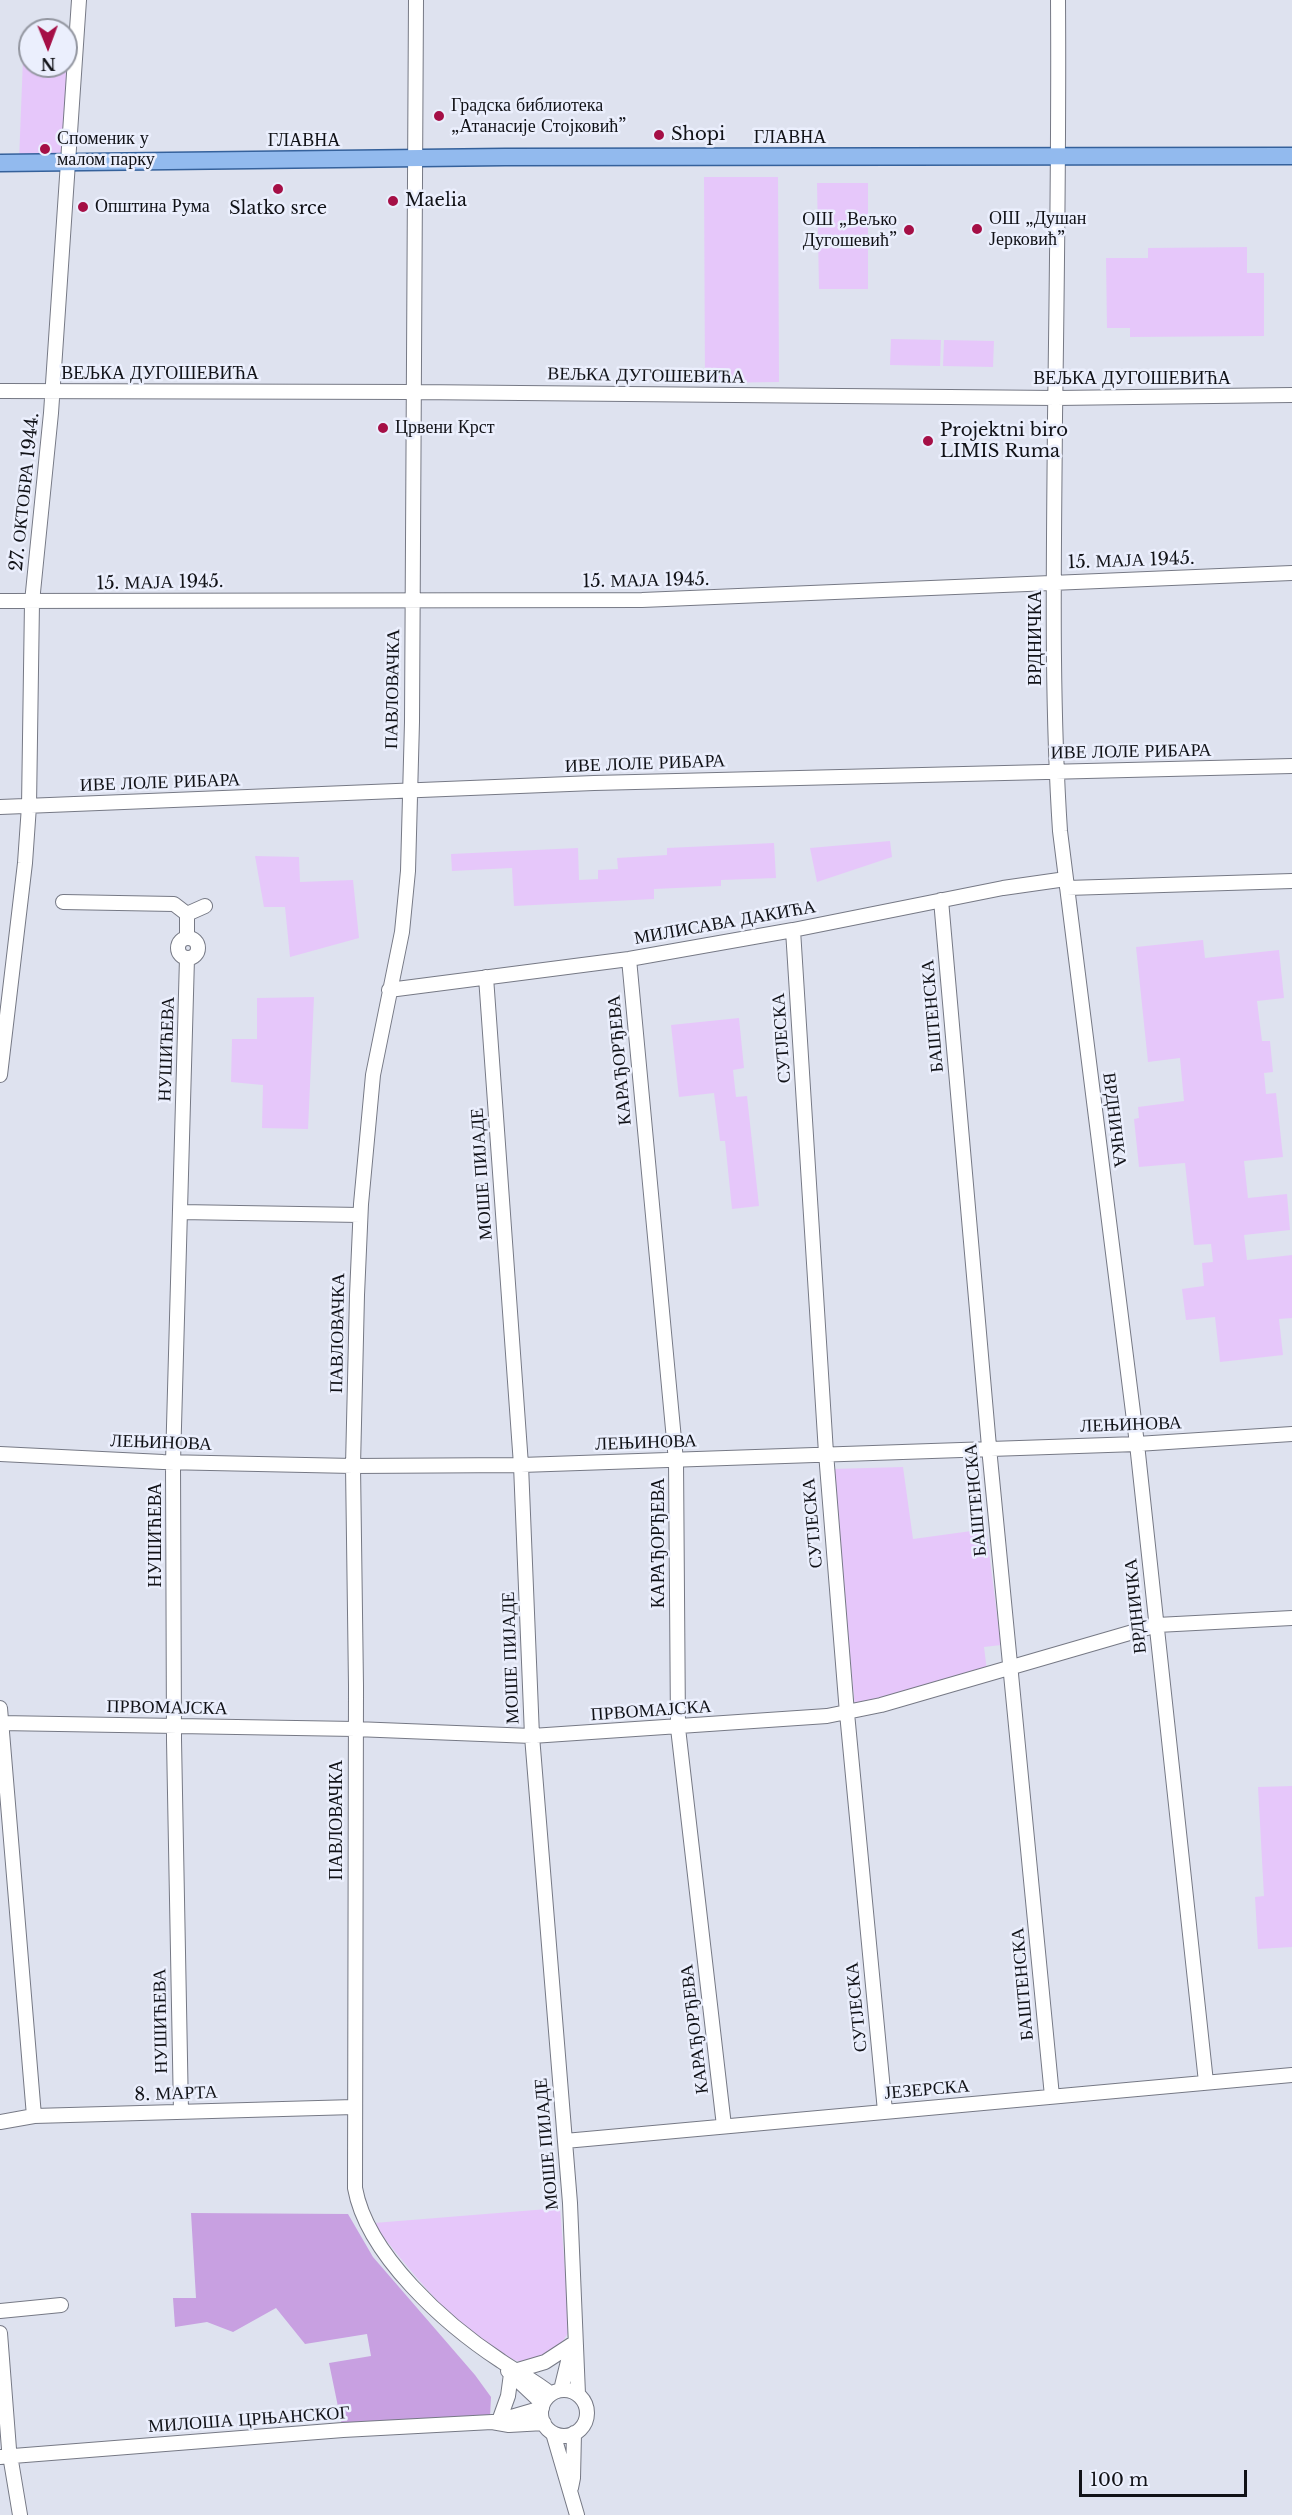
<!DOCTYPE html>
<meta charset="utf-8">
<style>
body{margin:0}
#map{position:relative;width:1292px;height:2515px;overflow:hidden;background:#dee2ef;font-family:"Libre Baskerville",serif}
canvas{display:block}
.north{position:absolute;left:18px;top:18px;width:60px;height:60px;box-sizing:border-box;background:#ebeffd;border:2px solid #9497a1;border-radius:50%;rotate:179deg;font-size:16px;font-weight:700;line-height:24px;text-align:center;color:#111217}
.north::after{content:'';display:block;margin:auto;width:21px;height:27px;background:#a50f46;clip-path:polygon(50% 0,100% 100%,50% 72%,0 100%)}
.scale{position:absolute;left:1079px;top:2470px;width:168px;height:27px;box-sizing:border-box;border:3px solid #111217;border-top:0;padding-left:8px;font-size:18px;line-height:21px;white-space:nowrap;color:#111217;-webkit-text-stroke:4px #ebeffd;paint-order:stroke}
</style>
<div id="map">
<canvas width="1292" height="2515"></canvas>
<div class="north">N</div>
<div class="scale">100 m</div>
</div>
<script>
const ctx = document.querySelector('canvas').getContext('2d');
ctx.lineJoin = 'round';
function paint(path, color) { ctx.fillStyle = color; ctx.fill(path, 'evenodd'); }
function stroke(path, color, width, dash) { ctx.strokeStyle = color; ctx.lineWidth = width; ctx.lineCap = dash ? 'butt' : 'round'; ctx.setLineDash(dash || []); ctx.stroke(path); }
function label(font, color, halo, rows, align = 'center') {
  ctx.font = font + ' "Libre Baskerville",serif'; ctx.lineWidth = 5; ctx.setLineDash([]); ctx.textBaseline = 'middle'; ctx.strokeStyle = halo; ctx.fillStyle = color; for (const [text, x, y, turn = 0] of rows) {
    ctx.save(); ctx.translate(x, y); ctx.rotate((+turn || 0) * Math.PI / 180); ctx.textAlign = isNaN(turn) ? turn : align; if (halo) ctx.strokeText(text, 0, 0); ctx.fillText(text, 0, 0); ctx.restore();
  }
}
const green = new Path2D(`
 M 23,59 L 30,59 L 30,66 L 66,66 L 66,60 L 69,60 L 64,160 L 19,161 Z
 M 704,177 L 778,177 L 779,382 L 705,383 Z
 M 817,183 L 868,183 L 868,289 L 819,289 Z
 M 1247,247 L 1247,273 L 1264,273 L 1264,336 L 1130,337 L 1130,328 L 1107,328 L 1106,258 L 1148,258 L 1148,248 Z
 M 891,339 L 941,340 L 940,366 L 890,365 Z
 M 944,340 L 994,341 L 993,367 L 943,366 Z
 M 890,841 L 892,857 L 817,882 L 810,848 Z
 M 774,843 L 776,878 L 721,880 L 721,886 L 654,889 L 654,899 L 514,906 L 512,868 L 452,871 L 451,854 L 578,848 L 579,880 L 598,879 L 598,870 L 618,869 L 617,858 L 667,855 L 667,848 Z
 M 255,856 L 299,857 L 300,882 L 353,880 L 359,938 L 290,957 L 285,907 L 264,907 Z
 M 1203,940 L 1205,958 L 1279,950 L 1284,998 L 1257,1001 L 1262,1041 L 1270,1041 L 1273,1072 L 1264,1073 L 1266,1094 L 1276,1093 L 1283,1157 L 1244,1161 L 1248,1198 L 1287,1194 L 1290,1230 L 1244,1235 L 1247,1260 L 1292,1255 L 1292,1318 L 1279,1319 L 1283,1355 L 1220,1362 L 1215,1317 L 1186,1320 L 1182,1289 L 1204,1286 L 1202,1263 L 1213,1262 L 1211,1244 L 1194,1245 L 1185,1163 L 1139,1167 L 1134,1119 L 1139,1118 L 1138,1107 L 1184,1101 L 1180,1058 L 1148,1062 L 1136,947 Z
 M 314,997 L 308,1129 L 262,1128 L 263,1085 L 231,1082 L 232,1039 L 257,1039 L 257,998 Z
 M 739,1018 L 744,1068 L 733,1070 L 736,1097 L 747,1096 L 759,1206 L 732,1209 L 725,1141 L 720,1141 L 714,1093 L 679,1097 L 671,1025 Z
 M 903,1467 L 913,1539 L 986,1529 L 1001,1645 L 984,1647 L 987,1671 L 855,1707 L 831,1469 Z
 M 1292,1786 L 1292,1947 L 1258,1949 L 1255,1897 L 1264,1896 L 1258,1787 Z
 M 560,2208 L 570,2330 C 561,2345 548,2362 528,2362 C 480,2362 409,2268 380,2233 L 374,2223 Z`);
const forest = new Path2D(`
 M 191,2213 L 348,2214 L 373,2257 L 475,2375 L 491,2397 L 490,2417 L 342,2426 L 329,2363 L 371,2356 L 367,2334 L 305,2344 L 276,2308 L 233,2332 L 207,2322 L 175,2327 L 173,2298 L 196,2298 Z`);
const minor = new Path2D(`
 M 416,0 L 412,722 L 408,871 L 402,932 L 373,1075 L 361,1204 L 357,1295 L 353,1466 L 356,1686 L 355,2188 C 367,2255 446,2325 501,2361 C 517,2372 535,2381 551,2394
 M 1058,0 C 1059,139 1057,279 1055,418 C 1054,556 1051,693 1060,831 L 1137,1444 L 1206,2082
 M 0,391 L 414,392 L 1056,398 L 1292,395
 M 0,601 L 642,600 L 1292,573
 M 0,807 L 594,783 L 1292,766
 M 1067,888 L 1292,881
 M 941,900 L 990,1458 L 1052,2096
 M 63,902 L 174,904 L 187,914 L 187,938
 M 187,914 L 205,906
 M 793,930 L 826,1453 L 847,1713 L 885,2111
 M178 948a10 10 0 1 1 20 0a10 10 0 1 1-20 0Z
 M 629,959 L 676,1461 L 678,1728 L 724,2126
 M 486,977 L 521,1465 L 532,1736 L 570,2203 L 578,2394
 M 389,990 L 629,959 L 793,930 L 1003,888 L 1066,879
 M 0,1075 L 25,863 L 29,806 L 32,602 L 51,413 L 79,0
 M 180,1212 L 360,1215
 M 0,1454 L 163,1462 L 353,1466 L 521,1465 L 1137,1444 L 1292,1434
 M 0,1708 L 34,2116
 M 0,1723 L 355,1729 L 532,1736 L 827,1716 L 881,1705 L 1157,1625 L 1292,1618
 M 181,2112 L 174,1740 L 173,1462 L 187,958
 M 0,2122 L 34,2116 L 354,2107
 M 565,2141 L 1292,2075
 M 0,2311 L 61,2305
 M 0,2333 L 9,2449 L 20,2515
 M 518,2370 L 545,2362 L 571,2345
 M 508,2371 L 543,2404
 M 561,2390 L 572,2345
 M541 2413a23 23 0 1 1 46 0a23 23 0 1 1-46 0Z
 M 501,2420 L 542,2408
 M 499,2421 L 508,2396 L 511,2374
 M 553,2433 L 577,2515
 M 0,2457 L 343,2430 L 492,2422 L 509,2425 L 544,2423
 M 571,2488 L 573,2478 L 574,2433`);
const major = new Path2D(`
 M 0,163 L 505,157 L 1292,156`);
const markers = [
 [439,116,6,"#a50f46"],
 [659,135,6,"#a50f46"],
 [45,149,6,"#a50f46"],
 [278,189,6,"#a50f46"],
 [393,201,6,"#a50f46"],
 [83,207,6,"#a50f46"],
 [977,229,6,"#a50f46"],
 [909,230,6,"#a50f46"],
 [383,428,6,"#a50f46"],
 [928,441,6,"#a50f46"]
];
const poiNames = [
 ["Градска библиотека",451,106],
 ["„Атанасије Стојковић”",451,127],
 ["Shopi",671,135],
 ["Споменик у",57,139],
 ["малом парку",57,160],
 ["Maelia",405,201],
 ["Општина Рума",95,207],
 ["Slatko srce",278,209,"center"],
 ["ОШ „Душан",989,219],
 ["Јерковић”",989,240],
 ["ОШ „Вељко",897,220,"right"],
 ["Дугошевић”",897,241,"right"],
 ["Црвени Крст",395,428],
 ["Projektni biro",940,431],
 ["LIMIS Ruma",940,452]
];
const streetNames = [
 ["ГЛАВНА",790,138],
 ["ГЛАВНА",304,141],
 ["ВЕЉКА ДУГОШЕВИЋА",160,374],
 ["ВЕЉКА ДУГОШЕВИЋА",646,376,1],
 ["ВЕЉКА ДУГОШЕВИЋА",1132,379],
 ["27. ОКТОБРА 1944.",25,492,-84],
 ["15. МАЈА 1945.",1131,561,-2],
 ["15. МАЈА 1945.",646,581,-1],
 ["15. МАЈА 1945.",160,583,-1],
 ["ВРДНИЧКА",1036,638,-90],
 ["ПАВЛОВАЧКА",393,689,-89],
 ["ИВЕ ЛОЛЕ РИБАРА",1131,752,-1],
 ["ИВЕ ЛОЛЕ РИБАРА",645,764,-2],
 ["ИВЕ ЛОЛЕ РИБАРА",160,783,-2],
 ["МИЛИСАВА ДАКИЋА",725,923,-10],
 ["БАШТЕНСКА",933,1016,-95],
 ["СУТЈЕСКА",782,1038,-94],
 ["НУШИЋЕВА",167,1049,-88],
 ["КАРАЂОРЂЕВА",620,1060,-95],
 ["ВРДНИЧКА",1114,1120,83],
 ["МОШЕ ПИЈАДЕ",482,1174,-94],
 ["ПАВЛОВАЧКА",338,1333,-89],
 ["ЛЕЊИНОВА",1131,1425,-2],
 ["ЛЕЊИНОВА",161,1443,2],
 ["ЛЕЊИНОВА",646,1443,-2],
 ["БАШТЕНСКА",976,1500,-95],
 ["СУТЈЕСКА",813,1523,-95],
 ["НУШИЋЕВА",156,1535,-90],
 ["КАРАЂОРЂЕВА",659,1543,-90],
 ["ВРДНИЧКА",1136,1606,-96],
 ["МОШЕ ПИЈАДЕ",511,1658,-92],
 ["ПРВОМАЈСКА",167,1708,1],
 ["ПРВОМАЈСКА",651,1711,-4],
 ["ПАВЛОВАЧКА",337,1820,-90],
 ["БАШТЕНСКА",1023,1984,-95],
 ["СУТЈЕСКА",857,2007,-96],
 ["НУШИЋЕВА",161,2021,-91],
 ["КАРАЂОРЂЕВА",695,2029,-97],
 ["ЈЕЗЕРСКА",927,2090,-5],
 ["8. МАРТА",176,2094,-2],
 ["МОШЕ ПИЈАДЕ",547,2144,-95],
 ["МИЛОША ЦРЊАНСКОГ",249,2420,-4]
];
paint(green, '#e6c7fa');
paint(forest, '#c8a0e1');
stroke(minor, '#767985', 16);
stroke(major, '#35619b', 19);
stroke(minor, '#fff', 14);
stroke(major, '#92baee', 16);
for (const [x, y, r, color] of markers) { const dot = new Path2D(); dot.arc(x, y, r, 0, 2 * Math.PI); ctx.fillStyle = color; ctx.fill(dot); stroke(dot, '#ebeffd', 2); }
label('18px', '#111217', '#ebeffd', poiNames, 'left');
label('18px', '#111217', '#ebeffd', streetNames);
</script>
